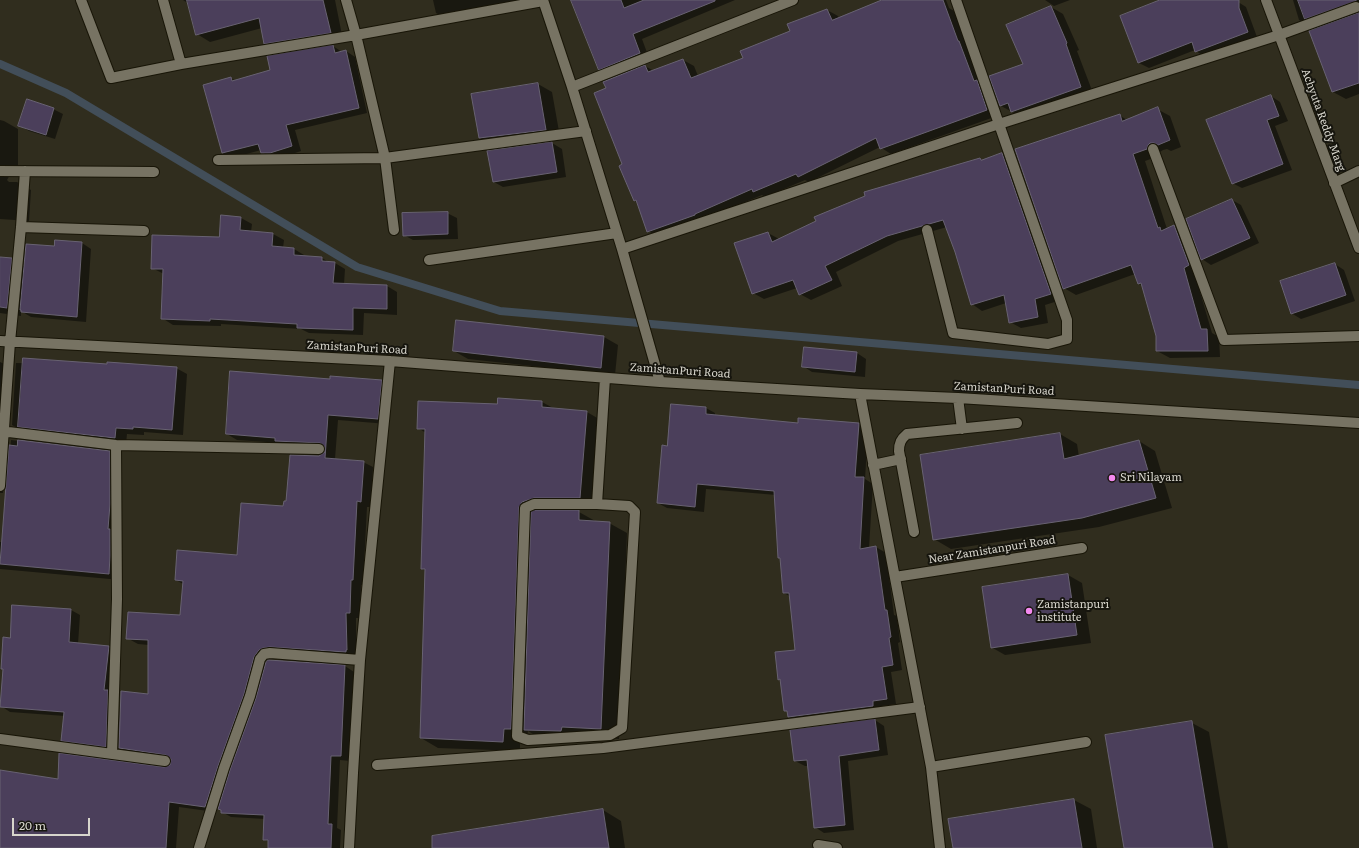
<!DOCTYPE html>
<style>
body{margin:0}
#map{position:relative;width:1359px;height:848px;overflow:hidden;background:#302d1e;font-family:Literata,serif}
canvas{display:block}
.scale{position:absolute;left:12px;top:818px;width:78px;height:18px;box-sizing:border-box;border:2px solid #d7d5cc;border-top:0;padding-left:5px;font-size:12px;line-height:14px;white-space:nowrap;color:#d7d5cc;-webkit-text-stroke:3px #16150e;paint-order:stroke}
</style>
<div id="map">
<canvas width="1359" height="848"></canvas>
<div class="scale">20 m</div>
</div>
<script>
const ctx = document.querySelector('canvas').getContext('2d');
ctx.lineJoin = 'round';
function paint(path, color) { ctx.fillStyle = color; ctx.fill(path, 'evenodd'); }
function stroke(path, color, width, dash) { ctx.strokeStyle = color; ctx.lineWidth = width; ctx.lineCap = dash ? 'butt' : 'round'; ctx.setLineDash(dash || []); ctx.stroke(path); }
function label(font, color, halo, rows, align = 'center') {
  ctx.font = font + ' Literata,serif'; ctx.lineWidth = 4; ctx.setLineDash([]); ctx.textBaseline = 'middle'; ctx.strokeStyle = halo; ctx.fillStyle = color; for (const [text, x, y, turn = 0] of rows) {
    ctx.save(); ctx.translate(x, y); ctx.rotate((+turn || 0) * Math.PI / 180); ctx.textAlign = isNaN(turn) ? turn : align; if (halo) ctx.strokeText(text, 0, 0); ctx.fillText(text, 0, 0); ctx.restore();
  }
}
const shadow = new Path2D(`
 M 183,0 L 336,0 L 335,0 L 343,40 L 279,51 L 265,43 L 262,28 L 210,42 L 197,34 L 188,1 L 186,2 Z
 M 433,0 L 520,0 L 520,2 L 446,18 L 436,13 Z
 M 572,0 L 735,0 L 642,39 L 649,58 L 609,74 L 599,69 Z
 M 885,0 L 946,0 L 949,8 L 954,11 L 968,47 L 997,116 L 891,154 L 880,147 L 809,182 L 805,180 L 765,197 L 762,195 L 705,219 L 659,237 L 648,231 L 638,202 L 635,201 L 620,166 L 623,165 L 607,88 L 645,66 L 654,71 L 683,60 L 694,66 L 698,76 L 744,58 L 827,10 L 838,16 L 839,18 Z
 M 1045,0 L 1070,0 L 1054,6 Z
 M 1163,0 L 1235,0 L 1246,7 L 1257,37 L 1205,57 L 1196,51 L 1195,50 L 1149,68 L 1139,63 L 1122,16 Z
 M 1293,0 L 1359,0 L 1359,94 L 1346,99 L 1333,92 L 1316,30 L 1299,20 Z
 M 1051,7 L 1063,14 L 1079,50 L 1077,51 L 1093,93 L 1024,118 L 1001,106 L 1024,65 Z
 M 333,46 L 342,52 L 346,51 L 355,57 L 367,113 L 295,130 L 301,151 L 280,158 L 271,158 L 262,152 L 261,150 L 232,158 L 222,153 L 231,78 L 236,81 L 271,70 Z
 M 538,84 L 552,92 L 560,137 L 494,146 L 480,138 L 473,95 Z
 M 1271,96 L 1280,102 L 1288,121 L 1275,126 L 1292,170 L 1242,188 L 1232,183 Z
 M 53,109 L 63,114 L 55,139 L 29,131 L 19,125 Z
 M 1157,109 L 1170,116 L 1181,147 L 1171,151 L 1167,149 L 1163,150 L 1160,152 L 1159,156 L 1145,161 L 1167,229 L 1174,226 L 1186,233 L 1195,275 L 1212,333 L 1219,337 L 1220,357 L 1170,358 L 1157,351 L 1157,336 L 1143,286 L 1139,284 L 1135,274 L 1076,295 L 1064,288 L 1119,115 L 1127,120 Z
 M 0,120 L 4,121 L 18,129 L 18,172 L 11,173 L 7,180 L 9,182 L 17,182 L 31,190 L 29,221 L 0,219 Z
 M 552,143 L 562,149 L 566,177 L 503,187 L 494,182 L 488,152 Z
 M 1002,154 L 1013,160 L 1061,300 L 1045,305 L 1048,323 L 1021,328 L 1010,322 L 1006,303 L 982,311 L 972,304 L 956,252 L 947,227 L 898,241 L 836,272 L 842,286 L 811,300 L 800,294 L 797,288 L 764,299 L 753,293 L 768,233 L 779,239 L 980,159 L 983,161 Z
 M 1232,200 L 1241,205 L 1259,243 L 1211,265 L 1202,259 Z
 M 447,213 L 457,218 L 458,239 L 413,240 L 404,235 Z
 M 222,216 L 241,218 L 252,224 L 251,232 L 273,234 L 284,240 L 283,248 L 294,249 L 304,255 L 304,256 L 322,258 L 330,263 L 335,263 L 345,269 L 344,284 L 387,286 L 397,292 L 397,315 L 364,313 L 363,335 L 309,333 L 301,329 L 221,324 L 221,326 L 173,325 L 162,318 L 164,274 L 152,268 L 220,238 Z
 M 56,241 L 82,243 L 91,249 L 86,322 L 31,317 L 21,311 L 21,316 L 0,313 L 0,258 L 11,259 L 25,267 L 55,248 Z
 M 1335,264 L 1344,270 L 1355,301 L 1301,319 L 1291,313 Z
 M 457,321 L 604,337 L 618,345 L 615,375 L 468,359 L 454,351 Z
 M 805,348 L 857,353 L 866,359 L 865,377 L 812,372 L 803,366 Z
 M 0,362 L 11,367 L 3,493 L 0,493 Z
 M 16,363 L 108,365 L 176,368 L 187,374 L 183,435 L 144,432 L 144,435 L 127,434 L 126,444 L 23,431 L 12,425 Z
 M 331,380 L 381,381 L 391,387 L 388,424 L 338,420 L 335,459 L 363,462 L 373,467 L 371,507 L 367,507 L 363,585 L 361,585 L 360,618 L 356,618 L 356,655 L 273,653 L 265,661 L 254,700 L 228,772 L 215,812 L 179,807 L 176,848 L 0,848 L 0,771 L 59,780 L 164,768 L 171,765 L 172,759 L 130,754 L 120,748 L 149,695 L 149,645 L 138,644 L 127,638 L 181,616 L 183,584 L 176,580 L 238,556 L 284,507 L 320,456 L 325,453 L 326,450 L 326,448 L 286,446 L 281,443 L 237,440 L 227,434 Z
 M 499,399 L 542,402 L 555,409 L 587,412 L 604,422 L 597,507 L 551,507 L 539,511 L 579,512 L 597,522 L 609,523 L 627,533 L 619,739 L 579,737 L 543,740 L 528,731 L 527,738 L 520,738 L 520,751 L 438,748 L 421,738 L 426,571 L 422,569 L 426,433 L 418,428 L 498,405 Z
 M 672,405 L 706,408 L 715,413 L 715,416 L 798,424 L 859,424 L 868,430 L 865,479 L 873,484 L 869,548 L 876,547 L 886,553 L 894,615 L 897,616 L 900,642 L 898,643 L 902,670 L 891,672 L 896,704 L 882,706 L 882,712 L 799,722 L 789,717 L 789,712 L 785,710 L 781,680 L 779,679 L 796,651 L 791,597 L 784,593 L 781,559 L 779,558 L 776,495 L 706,489 L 704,512 L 667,508 L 658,503 L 668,447 Z
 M 1060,434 L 1077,444 L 1079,457 L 1139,441 L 1155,451 L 1172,508 L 1099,527 L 951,549 L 934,539 Z
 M 11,440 L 109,452 L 121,459 L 122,511 L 120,536 L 122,537 L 122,564 L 121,580 L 0,569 L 0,542 L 2,542 Z
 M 1068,575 L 1082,583 L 1091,643 L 1005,655 L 991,647 Z
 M 71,610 L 80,615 L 78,644 L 108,647 L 118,652 L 115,751 L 71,745 L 62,740 L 65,716 L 10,712 L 1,706 L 4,670 L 2,669 L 11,639 Z
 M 345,666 L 354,672 L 350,761 L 340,760 L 337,828 L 341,830 L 340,848 L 269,848 L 269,842 L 264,839 L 265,819 L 231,817 L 222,812 Z
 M 875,720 L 884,726 L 888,755 L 848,761 L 854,830 L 824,833 L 815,827 L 809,766 L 805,766 L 795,761 Z
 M 1192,723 L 1209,732 L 1228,848 L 1125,848 Z
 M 1074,800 L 1091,809 L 1097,848 L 954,848 Z
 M 603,810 L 621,821 L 625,848 L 441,848 Z`);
const stream = new Path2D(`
 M 0,64 L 66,93 L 357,267 L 500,311 L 1359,385`);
const building = new Path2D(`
 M 187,0 L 323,0 L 331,33 L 264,44 L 259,18 L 196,35 Z
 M 571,0 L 621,0 L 624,8 L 644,0 L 715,0 L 715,1 L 633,34 L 640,53 L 599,70 Z
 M 882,0 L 943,0 L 958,41 L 959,41 L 974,81 L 977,80 L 987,110 L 880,149 L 876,138 L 798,177 L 796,174 L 753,192 L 752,189 L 695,214 L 695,215 L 647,232 L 636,200 L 634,201 L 619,166 L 622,164 L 594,93 L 606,88 L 603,82 L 645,65 L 648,72 L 683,59 L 691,78 L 743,58 L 740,51 L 790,31 L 787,24 L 827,9 L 832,20 Z
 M 1160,0 L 1239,0 L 1239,8 L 1248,32 L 1195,52 L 1192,42 L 1138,63 L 1120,16 Z
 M 1298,0 L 1356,0 L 1356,1 L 1305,19 Z
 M 1051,6 L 1067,43 L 1066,44 L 1081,87 L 1011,112 L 1008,103 L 1000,106 L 989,76 L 1023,64 L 1006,25 Z
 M 1359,13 L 1359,83 L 1332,92 L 1309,31 Z
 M 333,45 L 335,53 L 346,50 L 359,108 L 286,125 L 292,146 L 270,153 L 261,153 L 258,144 L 222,153 L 203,85 L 231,77 L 232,81 L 270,70 L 267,56 Z
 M 538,83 L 546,130 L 479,138 L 471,94 Z
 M 1271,95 L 1279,116 L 1267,120 L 1283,164 L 1232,184 L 1206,120 Z
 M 27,99 L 54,108 L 46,135 L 18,126 Z
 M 1158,107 L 1170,140 L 1158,145 L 1154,143 L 1150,143 L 1148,145 L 1147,149 L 1133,154 L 1158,228 L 1160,227 L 1161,231 L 1174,225 L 1189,265 L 1184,268 L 1201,329 L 1207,329 L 1208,351 L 1156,351 L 1156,336 L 1141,283 L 1138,284 L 1131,265 L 1063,289 L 1015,149 L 1120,114 L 1122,121 Z
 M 552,142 L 557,172 L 493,182 L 487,151 Z
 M 1002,153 L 1051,294 L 1035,299 L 1038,317 L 1009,323 L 1004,295 L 971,305 L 955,252 L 943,220 L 887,236 L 825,266 L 832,280 L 799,295 L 793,280 L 752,294 L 734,243 L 768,232 L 772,242 L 816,221 L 814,217 L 865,196 L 864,192 L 980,158 L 981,160 Z
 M 1232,199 L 1250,238 L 1201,260 L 1186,219 Z
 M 448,212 L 448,234 L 403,236 L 402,213 Z
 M 221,215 L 241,217 L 240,230 L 273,233 L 272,246 L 294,248 L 294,255 L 322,257 L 322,261 L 335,262 L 333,283 L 387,285 L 387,309 L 353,308 L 353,330 L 297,328 L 297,324 L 210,319 L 210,321 L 161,319 L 163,269 L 151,269 L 152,235 L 219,237 Z
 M 55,240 L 82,242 L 77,317 L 21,312 L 21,310 L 20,310 L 26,244 L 54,246 Z
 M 0,257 L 12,258 L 7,308 L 0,307 Z
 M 1335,263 L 1346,295 L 1291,314 L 1280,281 Z
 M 456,320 L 604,336 L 601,368 L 453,351 Z
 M 804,347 L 857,352 L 855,372 L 802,367 Z
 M 23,358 L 107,364 L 107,362 L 177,367 L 172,430 L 133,427 L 133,429 L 116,428 L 115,438 L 18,427 Z
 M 230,371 L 330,379 L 330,376 L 382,380 L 378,419 L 328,415 L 325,458 L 364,461 L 361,502 L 357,501 L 353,580 L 351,580 L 350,613 L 346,613 L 347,650 L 346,650 L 346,652 L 270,647 L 263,648 L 259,650 L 254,657 L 244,694 L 218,766 L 205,807 L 169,802 L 166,848 L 0,848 L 0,770 L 58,779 L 59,753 L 164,767 L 170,765 L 171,759 L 166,755 L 119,748 L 121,691 L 148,694 L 148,640 L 126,639 L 128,612 L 180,615 L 183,581 L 175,580 L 177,550 L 237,555 L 241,503 L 283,506 L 284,501 L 286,501 L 290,455 L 319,456 L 325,452 L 324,446 L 320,443 L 275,441 L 275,438 L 226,434 Z
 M 498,398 L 542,401 L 542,407 L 587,411 L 580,498 L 534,498 L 522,502 L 519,507 L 511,729 L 504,729 L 503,742 L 420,738 L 425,569 L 421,569 L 425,429 L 417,429 L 418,401 L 497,404 Z
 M 671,404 L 706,407 L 706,414 L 798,423 L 798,418 L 859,423 L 855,477 L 864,477 L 860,549 L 876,546 L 885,610 L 887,610 L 891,637 L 889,638 L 893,665 L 882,667 L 887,699 L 873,701 L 873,706 L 788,717 L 787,711 L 784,711 L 780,679 L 778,680 L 775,652 L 795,650 L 789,593 L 783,593 L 780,558 L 778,558 L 774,491 L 697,484 L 695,507 L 657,503 L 662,445 L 667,446 Z
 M 1060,433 L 1064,459 L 1139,440 L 1156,498 L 1082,518 L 933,540 L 920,455 Z
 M 18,440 L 110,451 L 110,504 L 108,529 L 110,529 L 110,556 L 109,574 L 0,564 L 9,445 L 17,446 Z
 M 535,510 L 579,510 L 579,520 L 610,522 L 601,729 L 562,727 L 561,731 L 524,730 L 531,512 Z
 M 1068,574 L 1077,635 L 991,648 L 982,587 Z
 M 12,605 L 71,609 L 69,642 L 109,646 L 104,690 L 108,690 L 106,747 L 61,741 L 64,712 L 0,707 L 3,669 L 1,669 L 3,637 L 10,638 Z
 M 268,660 L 345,665 L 341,756 L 331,756 L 328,824 L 332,824 L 331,848 L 268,848 L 268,840 L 263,840 L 264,815 L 221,813 L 221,810 L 218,809 L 230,770 L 256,698 L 266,662 Z
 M 875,719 L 879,750 L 839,756 L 845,825 L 814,828 L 807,760 L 794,761 L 790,730 Z
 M 1192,721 L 1213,848 L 1124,848 L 1105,735 Z
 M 1074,799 L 1082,848 L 953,848 L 948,819 Z
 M 603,809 L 609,848 L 432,848 L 432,836 Z`);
const minor = new Path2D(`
 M 81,0 L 111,78 L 181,64 L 356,35 L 543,1
 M 163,0 L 181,64
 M 346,0 L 356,35 L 385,158 L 394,230
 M 543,0 L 572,87 L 622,249 L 660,382
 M 1266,0 L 1359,248
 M 572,87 L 793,0
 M 1153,149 L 1224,340 L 1359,336
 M 218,160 L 385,158 L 586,131
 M 0,171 L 154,172
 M 1334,183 L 1359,171
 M 21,227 L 144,231
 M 927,230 L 953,333 L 1048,344 L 1067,339 L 1067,320 L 956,0
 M 622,249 L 999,124 L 1279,35 L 1356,7
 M 429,260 L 617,233
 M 0,341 L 390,361 L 660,382 L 860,394 L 958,398 L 1359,423
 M 860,394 L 931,767 L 940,848
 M 958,398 L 962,429
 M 0,431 L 116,445 L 319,449
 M 873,465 L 901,459
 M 0,486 L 10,342 L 21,227 L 25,171
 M 534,504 L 597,504 L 629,506 L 635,512 L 622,728 L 610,735 L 528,740 L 517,736 L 525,508 Z
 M 597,504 L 605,378
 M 914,532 L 899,451 C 899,443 901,439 907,434 L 1017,423
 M 895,577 L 1082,548
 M 0,739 L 165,761
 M 112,754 L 117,599 L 116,445
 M 377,765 L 603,748 L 920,707
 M 931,767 L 1086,742
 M 818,845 L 837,848
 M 199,848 L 224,768 L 250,696 L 260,659 L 264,654 L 270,653 L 360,660
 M 349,848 L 353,773 L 360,660 L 390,361`);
const markers = [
 [1112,478,4,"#f489f0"],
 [1029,611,4,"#f489f0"]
];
const streetNames = [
 ["Achyuta Reddy Marg",1323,120,70],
 ["ZamistanPuri Road",357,348,3],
 ["ZamistanPuri Road",680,371,4],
 ["ZamistanPuri Road",1004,389,3],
 ["Near Zamistanpuri Road",992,550,-9]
];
const poiNames = [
 ["Sri Nilayam",1120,478],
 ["Zamistanpuri",1037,605],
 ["institute",1037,618]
];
paint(shadow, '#0007');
stroke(stream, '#424e59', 8);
paint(building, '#4b3f5b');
stroke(building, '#686272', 1);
stroke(minor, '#181507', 12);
stroke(minor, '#777363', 10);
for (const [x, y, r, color] of markers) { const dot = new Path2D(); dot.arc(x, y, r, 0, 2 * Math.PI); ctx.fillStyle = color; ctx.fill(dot); stroke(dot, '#16150e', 1.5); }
label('11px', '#d7d5cc', '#16150e', streetNames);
label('11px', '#d7d5cc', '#16150e', poiNames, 'left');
</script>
